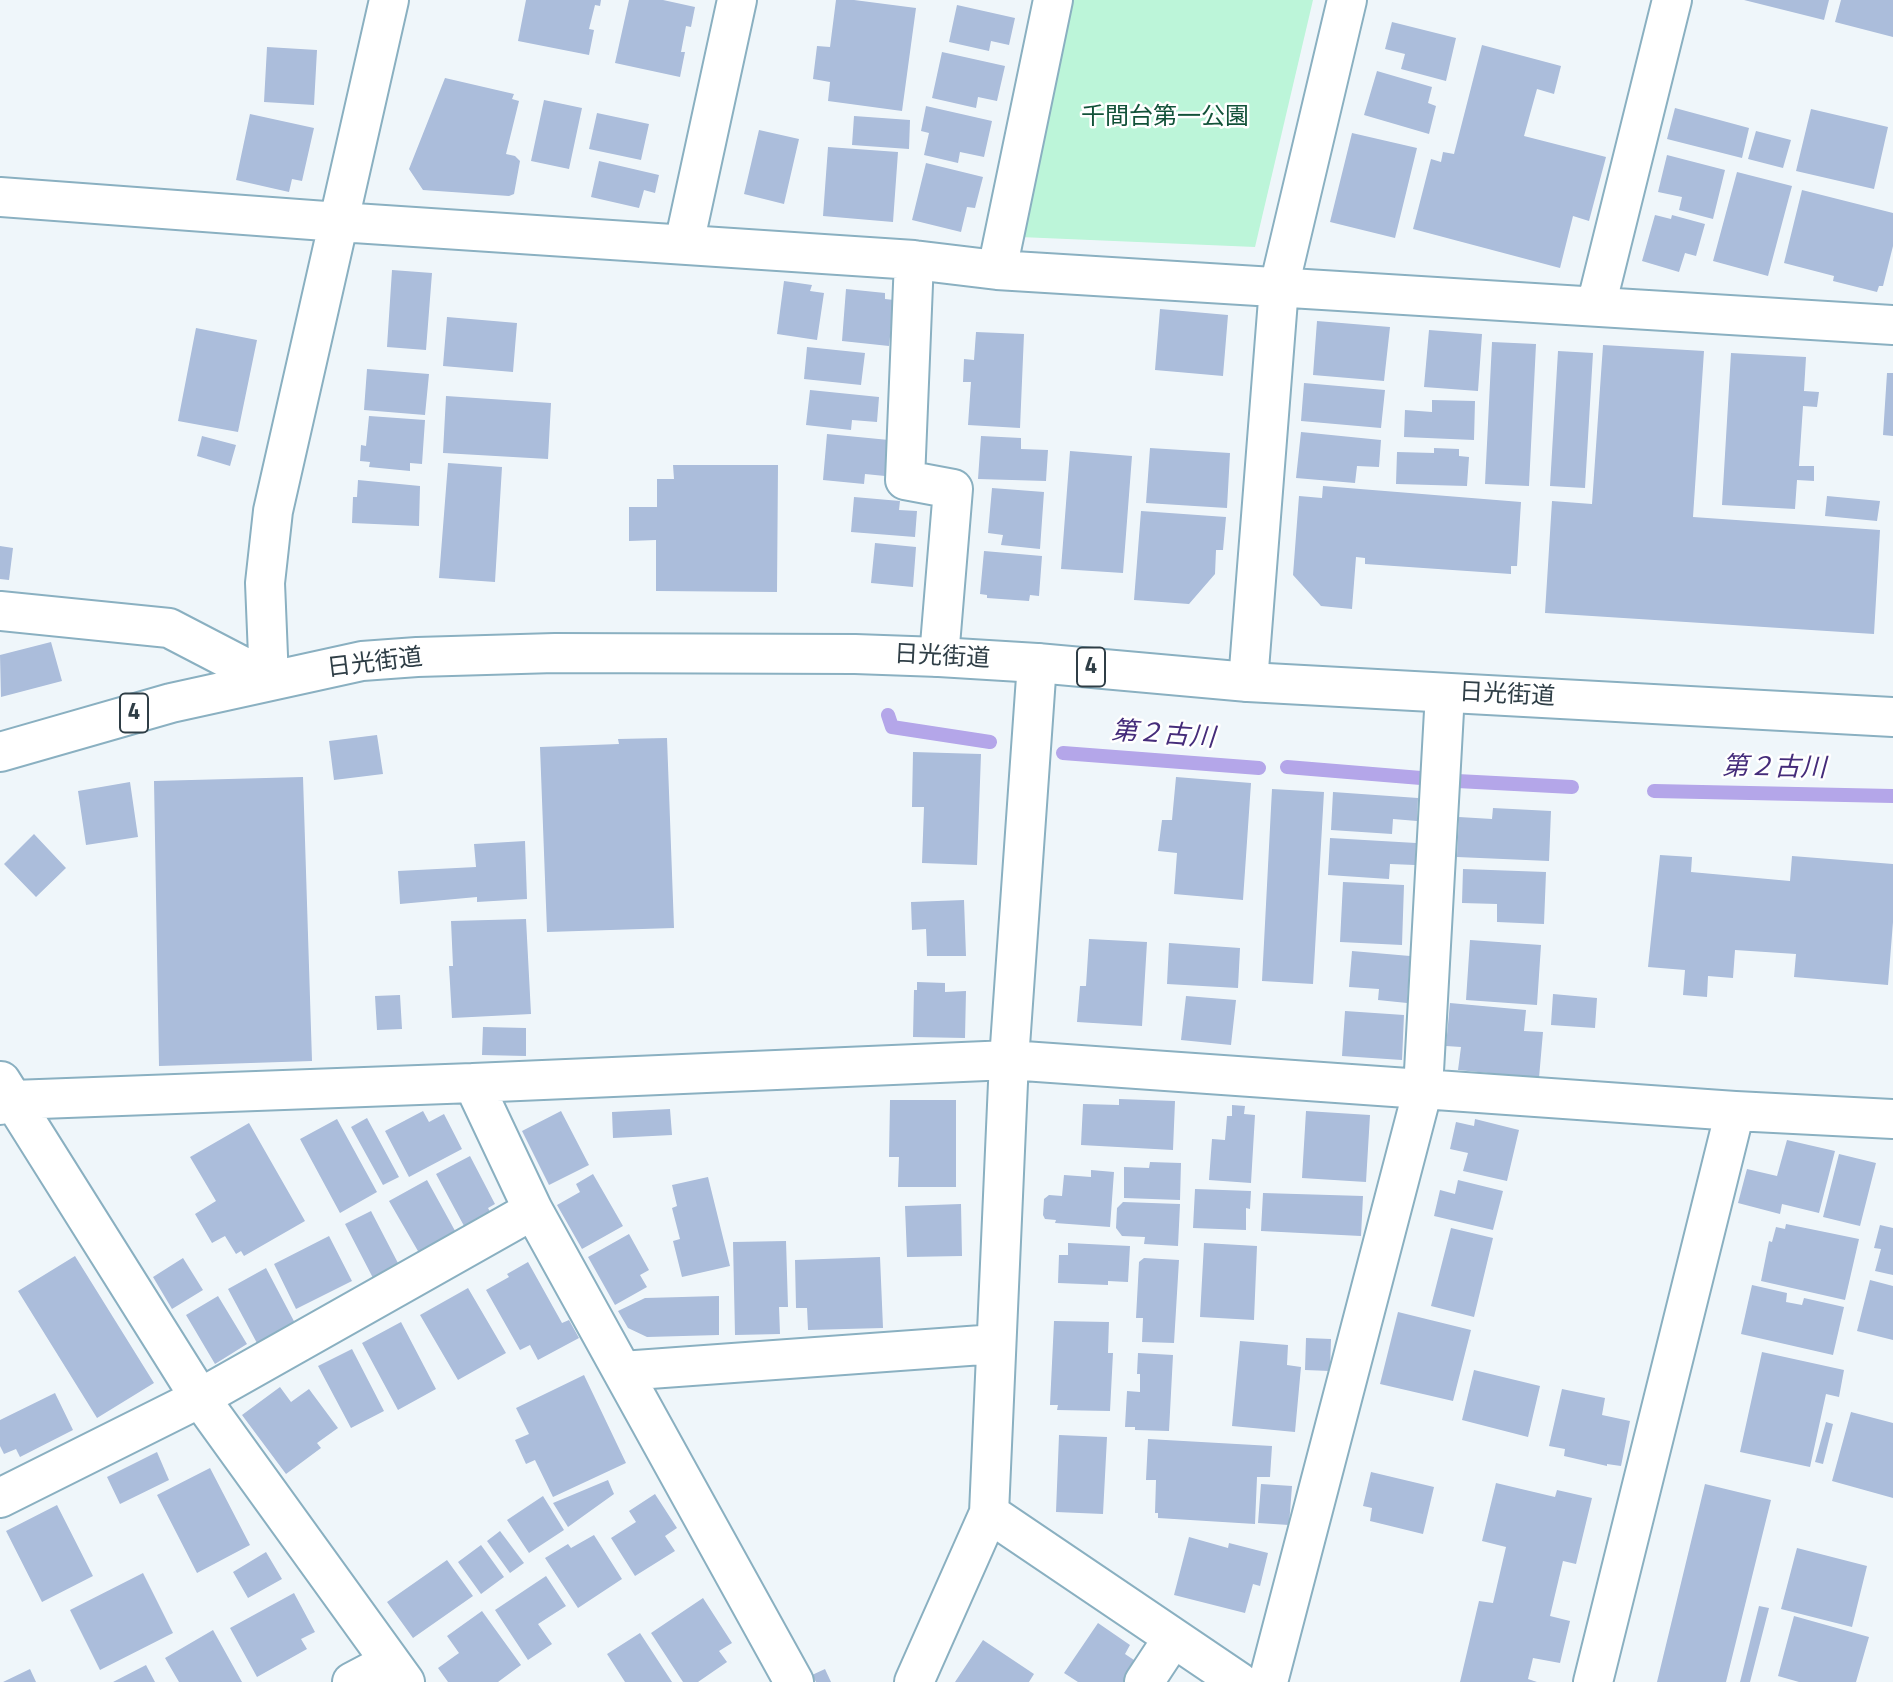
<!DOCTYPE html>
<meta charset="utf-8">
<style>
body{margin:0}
canvas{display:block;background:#eff6fa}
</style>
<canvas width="1893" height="1682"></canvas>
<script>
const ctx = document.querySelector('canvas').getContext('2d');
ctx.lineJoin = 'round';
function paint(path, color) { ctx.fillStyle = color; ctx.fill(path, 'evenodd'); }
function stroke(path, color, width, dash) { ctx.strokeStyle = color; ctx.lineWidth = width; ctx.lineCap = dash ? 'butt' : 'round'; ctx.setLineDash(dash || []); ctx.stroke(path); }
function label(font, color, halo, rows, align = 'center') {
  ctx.font = font + ' "Titillium Web","Noto Sans JP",sans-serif'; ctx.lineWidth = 5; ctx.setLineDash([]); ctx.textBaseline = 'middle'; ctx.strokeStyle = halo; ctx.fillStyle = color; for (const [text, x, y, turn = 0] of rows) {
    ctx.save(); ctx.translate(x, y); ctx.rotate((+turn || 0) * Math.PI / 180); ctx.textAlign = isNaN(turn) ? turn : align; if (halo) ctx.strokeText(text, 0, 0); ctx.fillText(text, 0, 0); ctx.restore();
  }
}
const green = new Path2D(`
 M 1071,0 L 1313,0 L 1255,247 L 1020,237 Z`);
const stream = new Path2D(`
 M 888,715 L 892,727 L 990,742
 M 1063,753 L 1259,768
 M 1287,767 L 1421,778
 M 1457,781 L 1572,787
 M 1654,791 L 1893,796`);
const building = new Path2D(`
 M 526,0 L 601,0 L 600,6 L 595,5 L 589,29 L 594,30 L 589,55 L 518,41 Z
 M 629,0 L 663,0 L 695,7 L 691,27 L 686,26 L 681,52 L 685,52 L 680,77 L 615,63 Z
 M 836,0 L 854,0 L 916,8 L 902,111 L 828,101 L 830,82 L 813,79 L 817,46 L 830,47 Z
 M 1744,0 L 1829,0 L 1824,20 Z
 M 1841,0 L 1893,0 L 1893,37 L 1835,22 Z
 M 957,5 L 1015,18 L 1009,45 L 991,41 L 989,51 L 949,42 Z
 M 1392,22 L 1456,38 L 1446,81 L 1401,69 L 1405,54 L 1385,49 Z
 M 1482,45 L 1561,66 L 1554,94 L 1537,89 L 1524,136 L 1606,157 L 1589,221 L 1573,216 L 1560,268 L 1413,229 L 1431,159 L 1441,162 L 1443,152 L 1454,154 Z
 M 267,47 L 317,50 L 314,105 L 264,102 Z
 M 942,52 L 1005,66 L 997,101 L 978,97 L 976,108 L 932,98 Z
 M 1377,71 L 1432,87 L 1428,103 L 1436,106 L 1429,134 L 1364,115 Z
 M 445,78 L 514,94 L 512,99 L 519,101 L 506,154 L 515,156 L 520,161 L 514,194 L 509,196 L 423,190 L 409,169 Z
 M 544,100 L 582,108 L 569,169 L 531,161 Z
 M 926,106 L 992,121 L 984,157 L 960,152 L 958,163 L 924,155 L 929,133 L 921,131 Z
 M 1675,108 L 1749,128 L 1742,158 L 1667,139 Z
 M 1811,109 L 1888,127 L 1874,189 L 1796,171 Z
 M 597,113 L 649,124 L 641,160 L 589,149 Z
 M 250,114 L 314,128 L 302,181 L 292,179 L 289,192 L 236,180 Z
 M 854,116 L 910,120 L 909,149 L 852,145 Z
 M 759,130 L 799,139 L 784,204 L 744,194 Z
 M 1756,131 L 1791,140 L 1783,168 L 1748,159 Z
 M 1352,133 L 1417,148 L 1395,238 L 1330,222 Z
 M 828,147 L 898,152 L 893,222 L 823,216 Z
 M 1667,155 L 1725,170 L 1713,219 L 1679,210 L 1682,197 L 1658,192 Z
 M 599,161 L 659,175 L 655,193 L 644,190 L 639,208 L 591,197 Z
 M 926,163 L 983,177 L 975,208 L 967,207 L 961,232 L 912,220 Z
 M 1737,172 L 1792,186 L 1768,276 L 1713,261 Z
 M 1802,190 L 1893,213 L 1893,246 L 1883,286 L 1879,286 L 1877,292 L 1833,281 L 1834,276 L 1784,263 Z
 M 1655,215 L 1671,219 L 1672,215 L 1705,224 L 1696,256 L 1685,253 L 1679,272 L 1642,261 Z
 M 392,270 L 432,273 L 426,350 L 387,347 Z
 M 784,281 L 812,285 L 810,291 L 824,293 L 817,340 L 777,334 Z
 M 846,289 L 885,293 L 885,299 L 894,300 L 889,346 L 842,341 Z
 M 1160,309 L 1228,315 L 1223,376 L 1155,370 Z
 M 447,317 L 517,323 L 513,372 L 443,366 Z
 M 1317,321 L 1390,327 L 1384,381 L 1313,375 Z
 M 196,328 L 257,340 L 238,432 L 178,421 Z
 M 1429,330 L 1482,334 L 1478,391 L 1424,387 Z
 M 976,332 L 1024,334 L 1020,428 L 968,425 L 971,382 L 963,382 L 964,359 L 974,360 Z
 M 1492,342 L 1536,344 L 1529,486 L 1485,484 Z
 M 1603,345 L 1704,351 L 1693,517 L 1880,530 L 1874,634 L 1545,613 L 1552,501 L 1592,504 Z
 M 807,347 L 865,353 L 861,385 L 804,379 Z
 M 1558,351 L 1593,353 L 1585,488 L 1550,486 Z
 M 1731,353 L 1806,357 L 1804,391 L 1819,392 L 1817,407 L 1803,406 L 1799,466 L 1814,466 L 1814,481 L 1797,480 L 1795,509 L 1722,505 Z
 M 367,369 L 429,374 L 425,415 L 364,410 Z
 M 1887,373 L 1893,373 L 1893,436 L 1883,435 Z
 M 1304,383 L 1385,390 L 1381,428 L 1301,421 Z
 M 810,390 L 879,397 L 877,422 L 852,420 L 851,430 L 806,425 Z
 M 446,396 L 551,403 L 548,459 L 443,453 Z
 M 1432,400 L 1475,401 L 1474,440 L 1404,437 L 1405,410 L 1432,412 Z
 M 369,416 L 425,420 L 422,464 L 410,463 L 410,471 L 369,467 L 370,462 L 360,461 L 361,445 L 366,446 Z
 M 1301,432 L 1381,440 L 1379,467 L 1357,466 L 1355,483 L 1296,478 Z
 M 827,434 L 889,440 L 885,476 L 865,474 L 864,484 L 823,480 Z
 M 202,436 L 236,445 L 230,466 L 197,456 Z
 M 981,436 L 1021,438 L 1021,449 L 1048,450 L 1046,481 L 978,479 Z
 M 1150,448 L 1230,453 L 1227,508 L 1146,503 Z
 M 1434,448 L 1459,449 L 1459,456 L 1469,457 L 1467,486 L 1396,484 L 1397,452 L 1434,453 Z
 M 1070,451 L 1132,456 L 1123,573 L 1061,569 Z
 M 448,463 L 502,467 L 495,582 L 439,578 Z
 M 673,465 L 778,465 L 777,592 L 656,591 L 656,540 L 629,541 L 629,507 L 657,507 L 657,479 L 674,479 Z
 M 358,480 L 420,486 L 419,526 L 352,523 L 353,497 L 357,497 Z
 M 1323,486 L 1521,502 L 1517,566 L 1511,566 L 1511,574 L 1365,564 L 1365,558 L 1356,557 L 1352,609 L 1321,606 L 1293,575 L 1299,496 L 1322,498 Z
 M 992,488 L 1044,492 L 1040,549 L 1001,545 L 1003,535 L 988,533 Z
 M 1827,496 L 1880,501 L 1877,521 L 1825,516 Z
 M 854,497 L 900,501 L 899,510 L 917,511 L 915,537 L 851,532 Z
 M 1141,511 L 1226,517 L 1223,550 L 1216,550 L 1215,574 L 1189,604 L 1134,600 Z
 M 875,543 L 916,547 L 913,587 L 871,583 Z
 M 0,546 L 13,548 L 9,580 L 0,579 Z
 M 984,551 L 1042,556 L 1039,596 L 1030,595 L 1029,601 L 987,598 L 987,595 L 980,594 Z
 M 51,642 L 62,681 L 1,697 L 0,655 Z
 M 377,735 L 383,774 L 334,780 L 329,741 Z
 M 667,738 L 674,928 L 547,932 L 540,747 L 619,744 L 618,739 Z
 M 913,752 L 981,754 L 977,865 L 922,863 L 924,807 L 912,807 Z
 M 303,777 L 312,1061 L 159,1066 L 154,781 Z
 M 1176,777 L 1251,783 L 1243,900 L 1174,894 L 1177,853 L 1158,851 L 1162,820 L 1172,820 Z
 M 130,782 L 138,837 L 86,845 L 78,791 Z
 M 1272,789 L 1324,792 L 1313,984 L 1262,981 Z
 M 1333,792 L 1418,798 L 1417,821 L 1393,819 L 1392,834 L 1331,830 Z
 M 1493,808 L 1551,811 L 1549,861 L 1457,857 L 1459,817 L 1492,819 Z
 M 34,834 L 66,868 L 36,897 L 4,864 Z
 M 1330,838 L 1416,843 L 1415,865 L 1390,864 L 1389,879 L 1328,875 Z
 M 525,841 L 527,899 L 477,902 L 477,897 L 400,904 L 398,871 L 476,867 L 474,844 Z
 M 1660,855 L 1692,857 L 1691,872 L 1790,881 L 1792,856 L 1893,864 L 1893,922 L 1888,985 L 1794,977 L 1796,954 L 1735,950 L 1733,978 L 1708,976 L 1707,997 L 1683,995 L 1685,970 L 1648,967 Z
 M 1463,869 L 1546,872 L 1544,924 L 1497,922 L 1497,904 L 1462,903 Z
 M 1343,882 L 1404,885 L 1402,945 L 1340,942 Z
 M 964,900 L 966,956 L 927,956 L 926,929 L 912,930 L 911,902 Z
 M 526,919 L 531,1014 L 452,1018 L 449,966 L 453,966 L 451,921 Z
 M 1089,939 L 1147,942 L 1142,1026 L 1077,1022 L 1080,986 L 1086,986 Z
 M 1470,940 L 1541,945 L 1537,1005 L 1466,1000 Z
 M 1169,943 L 1240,948 L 1238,988 L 1167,984 Z
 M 1352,951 L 1410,956 L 1407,1003 L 1378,1000 L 1379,989 L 1349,987 Z
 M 917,982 L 945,983 L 945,992 L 966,991 L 965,1038 L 913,1037 L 914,990 L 917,990 Z
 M 1553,994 L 1597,998 L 1595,1028 L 1551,1025 Z
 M 400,995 L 402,1029 L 377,1030 L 375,996 Z
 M 1186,996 L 1236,1000 L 1231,1045 L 1181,1040 Z
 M 1450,1003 L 1526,1010 L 1524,1031 L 1543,1032 L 1539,1078 L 1458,1070 L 1461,1047 L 1446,1046 Z
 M 1345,1011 L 1404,1015 L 1402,1060 L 1342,1056 Z
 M 483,1027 L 526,1028 L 526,1056 L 482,1055 Z
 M 1119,1099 L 1175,1101 L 1173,1150 L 1081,1145 L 1083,1104 L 1119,1105 Z
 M 890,1100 L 956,1100 L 956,1187 L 898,1187 L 899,1157 L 889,1157 Z
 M 1232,1105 L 1245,1106 L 1244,1114 L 1255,1115 L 1251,1183 L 1209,1180 L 1212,1139 L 1225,1140 L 1227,1116 L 1232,1116 Z
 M 670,1109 L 672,1135 L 613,1138 L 612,1112 Z
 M 423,1111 L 429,1122 L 444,1114 L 462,1149 L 409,1177 L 385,1131 Z
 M 561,1111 L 589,1165 L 549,1185 L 522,1131 Z
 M 1306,1111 L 1370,1115 L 1366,1182 L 1302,1178 Z
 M 367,1118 L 399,1177 L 383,1185 L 351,1127 Z
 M 337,1119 L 377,1192 L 340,1213 L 300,1139 Z
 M 1475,1119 L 1519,1130 L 1507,1181 L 1463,1171 L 1468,1153 L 1450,1149 L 1456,1122 L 1474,1126 Z
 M 249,1123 L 305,1221 L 244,1256 L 241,1251 L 236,1254 L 225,1236 L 212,1243 L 195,1214 L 216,1201 L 190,1157 Z
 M 1787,1140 L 1835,1151 L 1819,1213 L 1782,1204 L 1780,1214 L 1738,1203 L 1747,1169 L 1777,1176 Z
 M 1839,1154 L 1876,1163 L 1860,1226 L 1823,1217 Z
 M 470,1156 L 495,1204 L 488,1208 L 496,1223 L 470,1237 L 436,1174 Z
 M 1150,1162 L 1181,1163 L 1180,1200 L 1124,1198 L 1124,1167 L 1149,1168 Z
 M 1091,1170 L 1114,1172 L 1110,1227 L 1055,1223 L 1056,1220 L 1045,1219 L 1043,1215 L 1044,1199 L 1049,1195 L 1062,1196 L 1064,1175 L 1091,1177 Z
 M 593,1174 L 623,1226 L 582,1249 L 557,1205 L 580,1192 L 576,1184 Z
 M 708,1177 L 730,1266 L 682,1277 L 673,1241 L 680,1239 L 672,1208 L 677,1206 L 672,1185 Z
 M 427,1180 L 459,1238 L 422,1258 L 389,1201 Z
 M 1458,1180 L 1503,1191 L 1493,1230 L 1434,1216 L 1440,1190 L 1455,1194 Z
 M 1195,1189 L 1251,1191 L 1250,1209 L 1246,1208 L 1246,1230 L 1193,1228 Z
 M 1263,1193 L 1363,1196 L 1361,1236 L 1261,1231 Z
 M 1123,1202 L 1180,1204 L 1178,1246 L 1144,1244 L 1145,1237 L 1122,1236 L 1116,1228 L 1117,1208 Z
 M 961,1204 L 962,1256 L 907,1257 L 905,1206 Z
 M 371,1211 L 399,1265 L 373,1278 L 345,1224 Z
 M 1786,1224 L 1859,1239 L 1845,1300 L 1761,1281 L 1769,1241 L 1772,1242 L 1776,1227 L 1785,1229 Z
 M 1880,1225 L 1893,1228 L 1893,1275 L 1875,1271 L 1881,1249 L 1874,1248 Z
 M 1451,1228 L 1493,1238 L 1474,1317 L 1431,1306 Z
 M 629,1234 L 649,1270 L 640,1275 L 647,1287 L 615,1305 L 588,1257 Z
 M 329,1236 L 352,1281 L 296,1309 L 274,1264 Z
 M 786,1241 L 788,1307 L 779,1307 L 780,1334 L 735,1335 L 733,1242 Z
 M 1068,1243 L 1130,1246 L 1128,1282 L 1108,1281 L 1108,1285 L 1058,1283 L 1059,1255 L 1068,1255 Z
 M 1204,1243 L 1257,1246 L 1254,1320 L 1200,1317 Z
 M 75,1256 L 154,1383 L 97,1418 L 18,1291 Z
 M 880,1257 L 883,1328 L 808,1330 L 807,1308 L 796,1308 L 795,1260 Z
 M 183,1258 L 203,1290 L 172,1309 L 153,1277 Z
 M 1144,1258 L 1179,1260 L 1174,1343 L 1142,1342 L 1143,1318 L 1136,1318 L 1139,1262 Z
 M 528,1262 L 562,1323 L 569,1320 L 579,1338 L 538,1360 L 530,1345 L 520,1350 L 486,1290 L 509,1277 L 507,1274 Z
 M 266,1268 L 296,1325 L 258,1345 L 228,1289 Z
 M 1870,1280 L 1893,1286 L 1893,1340 L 1857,1331 Z
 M 1752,1285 L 1787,1293 L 1786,1302 L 1802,1305 L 1804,1298 L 1844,1307 L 1833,1355 L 1741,1334 Z
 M 468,1288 L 506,1353 L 458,1380 L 420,1315 Z
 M 218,1296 L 247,1344 L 215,1364 L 186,1315 Z
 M 719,1296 L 719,1335 L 647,1337 L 628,1328 L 618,1311 L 645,1298 Z
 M 1398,1312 L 1471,1330 L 1453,1401 L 1380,1384 Z
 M 1054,1321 L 1109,1322 L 1108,1353 L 1113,1353 L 1110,1411 L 1057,1410 L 1058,1405 L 1050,1405 Z
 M 401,1322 L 436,1389 L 398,1410 L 362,1343 Z
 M 1306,1338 L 1331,1339 L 1330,1371 L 1305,1370 Z
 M 1240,1341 L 1288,1345 L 1287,1365 L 1301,1367 L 1295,1432 L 1232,1426 Z
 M 352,1349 L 384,1411 L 351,1428 L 318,1366 Z
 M 1762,1352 L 1844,1370 L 1839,1397 L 1826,1394 L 1810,1467 L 1740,1452 Z
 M 1138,1353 L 1173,1355 L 1169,1431 L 1135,1430 L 1135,1427 L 1125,1427 L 1127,1391 L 1140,1392 L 1140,1374 L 1137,1374 Z
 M 1474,1370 L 1540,1386 L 1528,1437 L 1462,1420 Z
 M 584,1375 L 626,1463 L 553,1497 L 535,1460 L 526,1464 L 515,1440 L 529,1434 L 516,1408 Z
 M 280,1387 L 291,1402 L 309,1389 L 338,1428 L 317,1443 L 321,1448 L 286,1474 L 242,1415 Z
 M 1562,1389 L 1605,1398 L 1602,1415 L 1630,1421 L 1621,1466 L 1607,1464 L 1607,1466 L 1564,1456 L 1565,1449 L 1549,1446 Z
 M 55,1393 L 73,1430 L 20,1457 L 16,1449 L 4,1454 L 0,1446 L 0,1420 Z
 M 1851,1412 L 1893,1423 L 1893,1498 L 1832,1481 Z
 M 1826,1422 L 1833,1424 L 1823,1464 L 1815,1462 Z
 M 1059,1435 L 1107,1437 L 1103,1514 L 1056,1512 Z
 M 1148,1439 L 1272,1446 L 1270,1477 L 1257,1477 L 1255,1524 L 1158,1518 L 1158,1513 L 1155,1513 L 1156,1480 L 1146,1480 Z
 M 157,1452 L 169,1480 L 120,1504 L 107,1477 Z
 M 210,1468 L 250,1545 L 197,1573 L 157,1495 Z
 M 1371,1472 L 1434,1487 L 1423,1534 L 1370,1521 L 1372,1508 L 1363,1506 Z
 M 608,1480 L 614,1494 L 568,1527 L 553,1503 Z
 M 1496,1483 L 1555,1497 L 1557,1490 L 1592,1498 L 1576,1564 L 1563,1561 L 1550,1616 L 1570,1621 L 1560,1663 L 1533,1658 L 1528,1679 L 1537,1682 L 1460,1682 L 1479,1601 L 1493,1603 L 1506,1547 L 1482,1541 Z
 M 1261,1484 L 1292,1486 L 1289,1525 L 1258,1523 Z
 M 1705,1484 L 1771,1500 L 1726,1682 L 1657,1682 Z
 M 655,1494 L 677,1528 L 665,1536 L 675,1551 L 635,1576 L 611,1538 L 636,1522 L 629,1511 Z
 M 543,1496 L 564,1530 L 529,1553 L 507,1520 Z
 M 57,1505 L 93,1576 L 42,1602 L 6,1531 Z
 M 500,1531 L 524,1563 L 510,1573 L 487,1541 Z
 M 594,1535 L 622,1579 L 578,1608 L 545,1558 L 568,1544 L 571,1548 Z
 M 1189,1537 L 1228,1548 L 1229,1543 L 1268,1553 L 1260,1586 L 1253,1584 L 1245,1613 L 1174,1595 Z
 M 481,1545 L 504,1577 L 481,1594 L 458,1562 Z
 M 1797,1548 L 1867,1566 L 1852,1627 L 1781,1609 Z
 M 266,1552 L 282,1579 L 248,1598 L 233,1572 Z
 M 447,1560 L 473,1596 L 413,1638 L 387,1602 Z
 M 143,1573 L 173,1633 L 100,1670 L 70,1610 Z
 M 546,1576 L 566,1606 L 538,1624 L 552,1644 L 528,1660 L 495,1610 Z
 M 294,1593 L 315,1632 L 301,1639 L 307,1649 L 257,1677 L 230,1628 Z
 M 703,1598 L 732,1643 L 719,1651 L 727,1662 L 698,1682 L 683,1682 L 651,1633 Z
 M 1759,1606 L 1769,1608 L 1750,1682 L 1740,1682 Z
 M 482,1611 L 521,1665 L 498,1682 L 448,1682 L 438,1668 L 459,1653 L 447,1636 Z
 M 1794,1616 L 1869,1637 L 1856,1682 L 1799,1682 L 1778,1676 Z
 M 1098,1623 L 1130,1645 L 1125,1654 L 1137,1662 L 1123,1682 L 1078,1682 L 1064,1673 Z
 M 213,1630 L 242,1682 L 179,1682 L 165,1658 Z
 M 640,1633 L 672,1682 L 625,1682 L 607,1654 Z
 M 983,1640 L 1034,1674 L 1029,1682 L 955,1682 Z
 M 146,1665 L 155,1682 L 113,1682 Z
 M 30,1669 L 36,1682 L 3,1682 Z
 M 825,1669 L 831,1682 L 816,1682 L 812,1675 Z`);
const minor = new Path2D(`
 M 0,197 L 339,222 L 914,260 L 997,270 L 1893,325
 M 684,244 L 737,0
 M 914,260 L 905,480 L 953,489 L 939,657
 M 997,270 L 1053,0
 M 1596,306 L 1672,0
 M 0,611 L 169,628 L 269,680 L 265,583 L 273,511 L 389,0
 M 1248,682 L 1279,287 L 1347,0
 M 1,1081 L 200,1398 L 405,1682
 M 473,1083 L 533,1210 L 794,1682
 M 0,1105 L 13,1100 L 473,1083 L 1009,1060 L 1735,1111 L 1893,1119
 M 622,1371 L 996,1344
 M 0,1498 L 200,1398 L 533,1210
 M 989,1513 L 1239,1682
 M 352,1682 L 390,1662
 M 914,1682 L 989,1513 L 1009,1060 L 1037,663
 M 1144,1682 L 1173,1638
 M 1268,1682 L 1423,1089 L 1445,693
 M 1593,1682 L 1735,1111`);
const highway = new Path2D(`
 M 0,752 L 171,703 L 362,661 L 417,657 L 555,653 L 855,654 L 939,657 L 1037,663 L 1248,682 L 1893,717`);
const shields = [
 [1091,667,28],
 [134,713,28]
];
const shieldNames = [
 ["4",1091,667],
 ["4",134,713]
];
const parkNames = [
 ["千間台第一公園",1165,118]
];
const streetNames = [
 ["日光街道",942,658,3],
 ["日光街道",375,664,-7],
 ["日光街道",1507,696,3]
];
const waterNames = [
 ["第２古川",1163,736,4],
 ["第２古川",1774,769,1]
];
paint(green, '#bcf5d9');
stroke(stream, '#b4a6e9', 14);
paint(building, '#abbddb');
stroke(minor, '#8ab0c1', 42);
stroke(highway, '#8ab0c1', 42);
stroke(minor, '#fff', 38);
stroke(highway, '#fff', 38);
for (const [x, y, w] of shields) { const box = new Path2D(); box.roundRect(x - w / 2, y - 19.5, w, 39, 5); ctx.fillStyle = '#fff'; ctx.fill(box); stroke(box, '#2f3e46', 2); }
label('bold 23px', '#2f3e46', null, shieldNames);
label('24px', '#125239', '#fff', parkNames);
label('24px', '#2f3e46', '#fff', streetNames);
label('italic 26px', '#452c7a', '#fff', waterNames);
</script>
